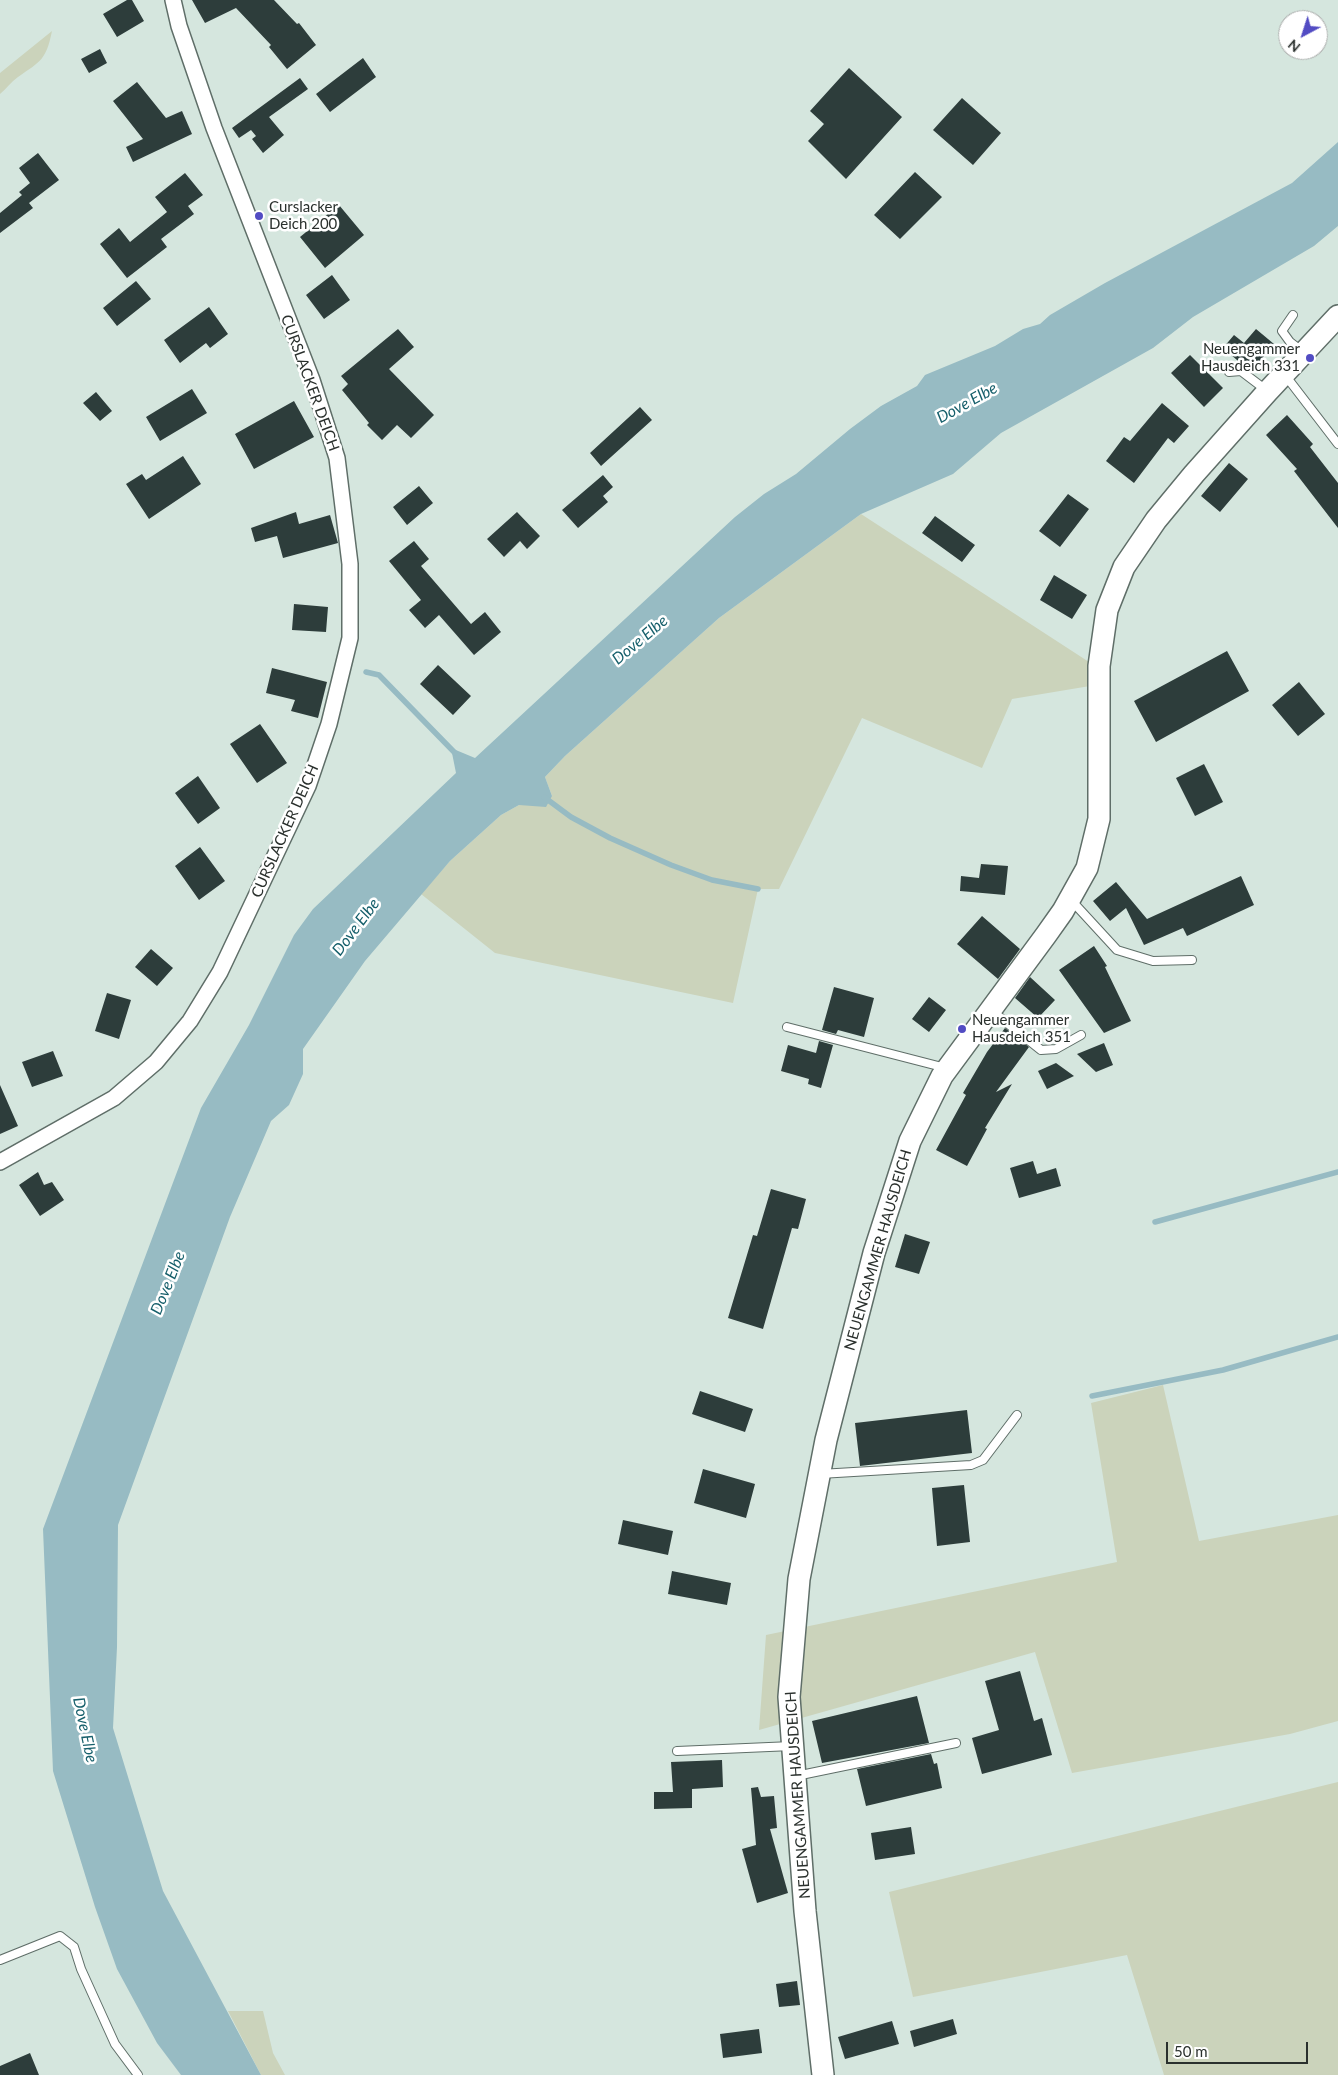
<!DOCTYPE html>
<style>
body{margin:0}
#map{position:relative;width:1338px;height:2075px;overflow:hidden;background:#d5e6de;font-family:Lato,sans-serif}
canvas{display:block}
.north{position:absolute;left:1278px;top:10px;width:50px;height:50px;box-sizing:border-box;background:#fff;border:1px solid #aaacab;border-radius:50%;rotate:220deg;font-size:14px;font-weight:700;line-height:20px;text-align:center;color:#2a302d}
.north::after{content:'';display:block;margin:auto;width:18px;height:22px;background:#524cc3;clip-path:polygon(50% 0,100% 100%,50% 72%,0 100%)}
.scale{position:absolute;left:1166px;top:2042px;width:142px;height:22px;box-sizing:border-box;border:2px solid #2a302d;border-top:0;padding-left:6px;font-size:15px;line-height:18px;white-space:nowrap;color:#2a302d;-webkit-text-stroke:4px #fff;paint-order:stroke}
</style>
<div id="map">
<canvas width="1338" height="2075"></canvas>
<div class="north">N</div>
<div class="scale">50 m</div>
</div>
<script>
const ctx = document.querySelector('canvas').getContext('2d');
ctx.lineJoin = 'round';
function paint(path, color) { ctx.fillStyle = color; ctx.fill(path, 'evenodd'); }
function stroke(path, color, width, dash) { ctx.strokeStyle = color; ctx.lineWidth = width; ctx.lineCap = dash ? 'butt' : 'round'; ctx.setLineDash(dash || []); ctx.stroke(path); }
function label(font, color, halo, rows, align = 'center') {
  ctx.font = font + ' Lato,sans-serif'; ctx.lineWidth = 5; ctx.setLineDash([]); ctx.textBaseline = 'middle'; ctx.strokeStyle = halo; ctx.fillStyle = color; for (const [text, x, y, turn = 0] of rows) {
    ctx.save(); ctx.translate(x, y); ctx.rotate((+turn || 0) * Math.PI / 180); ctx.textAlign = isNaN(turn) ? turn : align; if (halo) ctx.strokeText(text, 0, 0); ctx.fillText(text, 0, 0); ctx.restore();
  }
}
const green = new Path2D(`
 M 52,31 C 46,60 41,61 18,77 C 11,82 6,89 0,94 L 0,73 Z
 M 861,514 L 1089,662 L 1090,686 L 1012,699 L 982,768 L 862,718 L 779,889 L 758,889 L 733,1003 L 495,953 L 421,894 L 450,861 L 501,815 L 519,805 L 552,796 L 545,777 L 565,756 L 719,618 Z
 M 1163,1385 L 1199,1541 L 1338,1515 L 1338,1721 L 1290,1734 L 1072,1773 L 1035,1652 L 759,1730 L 766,1635 L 1117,1562 L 1091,1403 Z
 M 1338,1782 L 1338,2075 L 1164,2075 L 1127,1955 L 913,1997 L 889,1892 Z
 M 228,2011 L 263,2011 L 273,2053 L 285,2075 L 261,2075 Z`);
const water = new Path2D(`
 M 1338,142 L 1338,226 L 1314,246 L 1193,317 L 1153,348 L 1001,433 L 953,474 L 861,514 L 719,618 L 565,756 L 545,777 L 552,796 L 546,807 L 519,805 L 501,815 L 450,861 L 365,961 L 303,1049 L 303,1074 L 289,1105 L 271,1121 L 230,1217 L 118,1525 L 117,1647 L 113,1728 L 163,1891 L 261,2075 L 181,2075 L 157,2043 L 117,1969 L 95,1907 L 53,1771 L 43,1529 L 201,1108 L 249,1025 L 294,935 L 313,909 L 456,773 L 451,748 L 475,758 L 735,517 L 764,494 L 796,474 L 850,429 L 881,406 L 917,386 L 925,375 L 995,346 L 1023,329 L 1040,324 L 1050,315 L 1105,283 L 1292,183 Z`);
const stream = new Path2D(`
 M 366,672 L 379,675 L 455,753
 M 544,797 L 571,817 L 610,838 L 671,865 L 712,880 L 758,889
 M 1155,1222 L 1338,1172
 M 1092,1396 L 1223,1370 L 1338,1337`);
const building = new Path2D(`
 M 127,0 L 132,0 L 144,21 L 117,37 L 103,14 Z
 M 192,0 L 274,0 L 297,24 L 299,23 L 316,45 L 287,69 L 269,47 L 271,45 L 236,8 L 205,23 Z
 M 100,49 L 107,63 L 89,73 L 81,59 Z
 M 363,58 L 376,77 L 330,112 L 316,94 Z
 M 849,68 L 902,117 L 846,179 L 808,141 L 824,124 L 810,111 Z
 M 300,78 L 308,89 L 269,117 L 284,135 L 263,153 L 252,139 L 256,136 L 251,130 L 239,138 L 232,128 Z
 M 137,82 L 166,118 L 182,111 L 192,134 L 133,162 L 126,147 L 143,139 L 113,101 Z
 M 962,98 L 1001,133 L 973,165 L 933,130 Z
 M 38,153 L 59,180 L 29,203 L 33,208 L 0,233 L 0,213 L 22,195 L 19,192 L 30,183 L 19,168 Z
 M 915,172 L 942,197 L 900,239 L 874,215 Z
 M 185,173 L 203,195 L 188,206 L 194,214 L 161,239 L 167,247 L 127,278 L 100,244 L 119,228 L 130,242 L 167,212 L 155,197 Z
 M 339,205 L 364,235 L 325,268 L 300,237 Z
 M 332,275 L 350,300 L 324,319 L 306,295 Z
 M 136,281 L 151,299 L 117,326 L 103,308 Z
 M 209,307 L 228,334 L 210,348 L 206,343 L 180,363 L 164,340 Z
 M 398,329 L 414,347 L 389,369 L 434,415 L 411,438 L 397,425 L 382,440 L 367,425 L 369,423 L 342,390 L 348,384 L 341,376 Z
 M 1256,329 L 1274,344 L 1251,372 L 1223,348 L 1234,335 L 1244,343 Z
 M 1190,355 L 1223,388 L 1204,407 L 1171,373 Z
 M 192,389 L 207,413 L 160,441 L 146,417 Z
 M 96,392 L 112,411 L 100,421 L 83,403 Z
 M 294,401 L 314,437 L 254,469 L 235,434 Z
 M 1162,403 L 1189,426 L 1174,443 L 1168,438 L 1134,483 L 1106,461 L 1124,437 L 1130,441 Z
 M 640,407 L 652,420 L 601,466 L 590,453 Z
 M 1287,415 L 1313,444 L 1310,447 L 1338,483 L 1338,528 L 1294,471 L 1297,469 L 1266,435 Z
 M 183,456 L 201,484 L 149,519 L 126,484 L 142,474 L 146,480 Z
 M 1229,463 L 1248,479 L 1220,512 L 1201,496 Z
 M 603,475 L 613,487 L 603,496 L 608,502 L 578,528 L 562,510 Z
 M 419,486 L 433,503 L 407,525 L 393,507 Z
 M 1068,494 L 1089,509 L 1060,547 L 1039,531 Z
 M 296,512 L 299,524 L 330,515 L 338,543 L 283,558 L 277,536 L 255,542 L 251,528 Z
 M 517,512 L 540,536 L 527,549 L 520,541 L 504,557 L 487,539 Z
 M 935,516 L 975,545 L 962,562 L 922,533 Z
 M 414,541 L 429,559 L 421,566 L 471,624 L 485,612 L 501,632 L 474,655 L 439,615 L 425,628 L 409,610 L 421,600 L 389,561 Z
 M 1054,575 L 1087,595 L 1072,619 L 1040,600 Z
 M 294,604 L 328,607 L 326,632 L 292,630 Z
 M 1227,651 L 1249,691 L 1156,742 L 1134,701 Z
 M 438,665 L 471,696 L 453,715 L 420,684 Z
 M 272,668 L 327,682 L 318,718 L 291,711 L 295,700 L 266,693 Z
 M 1299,682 L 1325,714 L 1298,736 L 1272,705 Z
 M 260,724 L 287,763 L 257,783 L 230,744 Z
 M 1204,764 L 1223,802 L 1195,816 L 1176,778 Z
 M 198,776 L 220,808 L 198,824 L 175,793 Z
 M 200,847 L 225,881 L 199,900 L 175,866 Z
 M 981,864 L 1008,866 L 1005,895 L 960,891 L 961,876 L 979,878 Z
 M 1241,876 L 1254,905 L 1187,936 L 1183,928 L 1144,945 L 1126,908 L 1110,921 L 1093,901 L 1116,882 L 1147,919 Z
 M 982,916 L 1020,949 L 998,979 L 957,944 Z
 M 1094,946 L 1107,966 L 1105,967 L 1131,1021 L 1104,1033 L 1059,970 Z
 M 151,949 L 173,968 L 157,986 L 135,967 Z
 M 1030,977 L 1055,1000 L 1038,1018 L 1015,998 Z
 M 834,987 L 874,998 L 864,1037 L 838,1030 L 836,1034 L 822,1030 Z
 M 107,993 L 131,1000 L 119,1039 L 95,1031 Z
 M 929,997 L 946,1010 L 929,1032 L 912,1019 Z
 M 1005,1028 L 1029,1047 L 996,1092 L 1012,1084 L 985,1128 L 987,1129 L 967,1166 L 936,1150 L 966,1095 L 963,1093 L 987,1052 Z
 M 819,1041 L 833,1045 L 821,1088 L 808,1084 L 809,1079 L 781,1071 L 788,1045 L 816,1053 Z
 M 1104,1043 L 1113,1065 L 1096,1072 L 1077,1054 Z
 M 53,1051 L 63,1076 L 32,1087 L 22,1062 Z
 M 1056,1063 L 1074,1076 L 1047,1089 L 1038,1071 Z
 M 0,1085 L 18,1126 L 0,1134 Z
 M 1033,1161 L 1037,1174 L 1056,1168 L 1061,1186 L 1019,1198 L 1010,1168 Z
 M 38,1172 L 44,1185 L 52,1182 L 64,1200 L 40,1216 L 19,1185 Z
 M 771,1189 L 806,1199 L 798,1229 L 792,1228 L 763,1329 L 728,1318 L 753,1235 L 757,1236 Z
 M 905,1234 L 930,1242 L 919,1274 L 895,1267 Z
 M 700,1391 L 753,1409 L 745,1432 L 692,1414 Z
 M 967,1410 L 972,1453 L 860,1466 L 855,1423 Z
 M 703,1469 L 755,1484 L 746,1518 L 694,1503 Z
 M 964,1485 L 970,1542 L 937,1546 L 932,1488 Z
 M 623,1520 L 673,1531 L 668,1555 L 618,1544 Z
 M 672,1571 L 731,1583 L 727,1605 L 668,1594 Z
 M 1020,1671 L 1034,1721 L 1042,1718 L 1052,1755 L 982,1774 L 972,1738 L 999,1730 L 985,1681 Z
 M 917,1696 L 929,1743 L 822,1763 L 812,1721 Z
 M 931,1754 L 934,1764 L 937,1763 L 942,1788 L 866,1806 L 857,1769 Z
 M 722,1760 L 723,1787 L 692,1789 L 692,1808 L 654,1809 L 654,1792 L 673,1792 L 671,1762 Z
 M 758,1787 L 761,1797 L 774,1796 L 777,1828 L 770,1829 L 788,1893 L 757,1903 L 742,1849 L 756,1845 L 751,1788 Z
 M 911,1827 L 915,1854 L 875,1860 L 871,1833 Z
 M 797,1981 L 800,2005 L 779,2007 L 776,1984 Z
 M 953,2019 L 957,2034 L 914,2047 L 910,2031 Z
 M 892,2021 L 899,2044 L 845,2059 L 838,2037 Z
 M 759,2029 L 762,2053 L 723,2058 L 720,2034 Z
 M 30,2053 L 39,2075 L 0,2075 L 0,2066 Z`);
const lane = new Path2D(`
 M 1293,315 L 1282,331 L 1290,342 L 1303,352
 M 1229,372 L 1241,371 L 1266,390
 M 1285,375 L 1338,444
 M 1071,900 L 1117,950 L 1153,961 L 1192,960
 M 992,1011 L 1041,1050 L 1056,1049 L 1081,1035
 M 787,1027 L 946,1068
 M 820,1474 L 971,1465 L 983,1460 L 1017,1415
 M 677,1751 L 792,1746
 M 796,1776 L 956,1743
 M 0,1960 L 60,1936 L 74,1947 L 81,1969 L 115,2044 L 138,2075`);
const street = new Path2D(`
 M 0,1162 L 114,1098 L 156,1062 L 190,1021 L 220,972 L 308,786 L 329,724 L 350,638 L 350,564 L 337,458 L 312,380 L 214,128 L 179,26 L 173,0`);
const secondary = new Path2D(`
 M 823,2075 L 805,1911 L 789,1697 L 799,1579 L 826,1440 L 874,1253 L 910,1141 L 942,1076 L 1046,935 L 1063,911 L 1087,868 L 1099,819 L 1099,666 L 1107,610 L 1124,567 L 1156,520 L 1194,474 L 1268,391 L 1338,316`);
const markers = [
 [259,216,5,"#524cc3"],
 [1310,358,5,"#524cc3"],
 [962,1029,5,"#524cc3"]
];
const poiNames = [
 ["Curslacker",269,207],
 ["Deich 200",269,224],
 ["Neuengammer",1300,349,"right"],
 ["Hausdeich 331",1300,366,"right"],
 ["Neuengammer",972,1020],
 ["Hausdeich 351",972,1037]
];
const streetNames = [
 ["CURSLACKER DEICH",310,383,70],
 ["CURSLACKER DEICH",285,831,-66],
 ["NEUENGAMMER HAUSDEICH",878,1250,-74],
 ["NEUENGAMMER HAUSDEICH",798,1795,-94]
];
const waterNames = [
 ["Dove Elbe",967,403,-29],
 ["Dove Elbe",640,640,-40],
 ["Dove Elbe",356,927,-53],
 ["Dove Elbe",168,1283,-68],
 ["Dove Elbe",85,1730,78]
];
paint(green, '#cbd3bb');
paint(water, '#97bbc3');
stroke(stream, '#97bbc3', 5.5);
paint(building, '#2d3d3b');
stroke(lane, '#5f6e68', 10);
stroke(street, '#5f6e68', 18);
stroke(secondary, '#5f6e68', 24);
stroke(lane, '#fff', 8);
stroke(street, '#fff', 15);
stroke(secondary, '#fff', 21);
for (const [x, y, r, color] of markers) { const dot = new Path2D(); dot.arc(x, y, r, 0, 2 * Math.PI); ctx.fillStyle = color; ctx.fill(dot); stroke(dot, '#fff', 2); }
label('15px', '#2a302d', '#fff', poiNames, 'left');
label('15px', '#2a302d', '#fff', streetNames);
label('italic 16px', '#165f6b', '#fff', waterNames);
</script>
